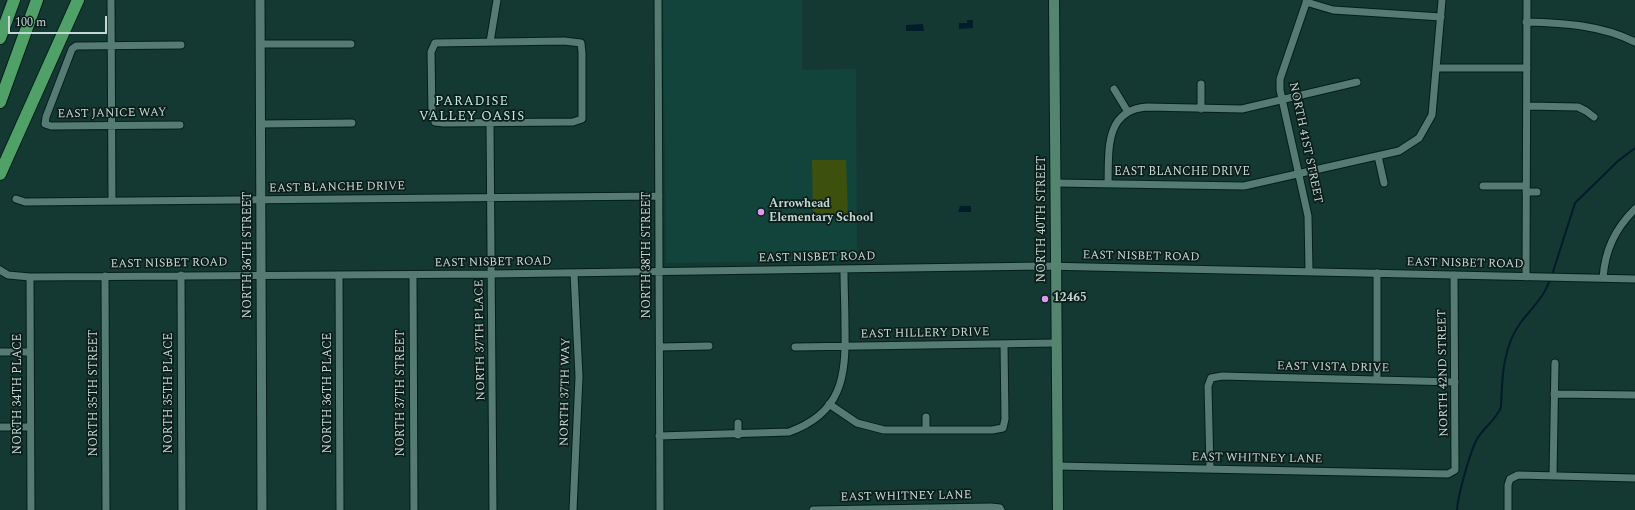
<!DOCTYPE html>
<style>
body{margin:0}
#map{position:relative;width:1635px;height:510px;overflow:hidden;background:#143932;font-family:Spectral,serif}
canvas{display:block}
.scale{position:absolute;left:8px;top:16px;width:99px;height:18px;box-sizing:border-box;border:2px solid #c3d7d2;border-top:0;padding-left:5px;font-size:12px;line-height:14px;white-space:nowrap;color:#c3d7d2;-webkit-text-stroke:3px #0d1d1a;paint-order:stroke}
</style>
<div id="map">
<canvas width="1635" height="510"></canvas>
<div class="scale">100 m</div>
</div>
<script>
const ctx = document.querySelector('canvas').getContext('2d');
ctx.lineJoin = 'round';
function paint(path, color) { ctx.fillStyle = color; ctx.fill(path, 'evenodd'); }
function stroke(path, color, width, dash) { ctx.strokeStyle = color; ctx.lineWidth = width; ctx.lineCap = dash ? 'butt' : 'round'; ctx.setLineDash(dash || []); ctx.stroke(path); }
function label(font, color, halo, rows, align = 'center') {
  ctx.font = font + ' Spectral,serif'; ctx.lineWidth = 3.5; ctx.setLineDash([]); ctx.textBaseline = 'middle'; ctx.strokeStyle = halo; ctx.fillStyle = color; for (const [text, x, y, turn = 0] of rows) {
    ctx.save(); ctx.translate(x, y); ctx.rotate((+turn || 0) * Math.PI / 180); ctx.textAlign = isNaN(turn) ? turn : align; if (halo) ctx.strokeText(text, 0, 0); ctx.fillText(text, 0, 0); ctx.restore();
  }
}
const built = new Path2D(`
 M 663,0 L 802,0 L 802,70 L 856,69 L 857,261 L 666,263 Z`);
const green = new Path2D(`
 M 812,160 L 846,160 L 848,214 L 813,215 Z`);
const water = new Path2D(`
 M 967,20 L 973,20 L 973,28 L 959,29 L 959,23 L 967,23 Z
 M 922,24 L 923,24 L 924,31 L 906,31 L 906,25 Z
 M 960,206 L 971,206 L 971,212 L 958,212 Z`);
const stream = new Path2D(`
 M 1552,275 L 1575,203 L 1618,161 L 1635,148
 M 1457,510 C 1458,495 1470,452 1477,439 C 1484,427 1496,420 1501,407 C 1502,377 1503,346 1521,322 C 1532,308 1545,296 1550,279`);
const minor = new Path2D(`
 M 111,0 L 112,201
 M 658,0 L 660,510
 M 1307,0 L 1280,79 L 1280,90 L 1308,216 L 1309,271
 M 1306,2 L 1333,10 L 1441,17
 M 1526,22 C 1564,23 1601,25 1635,42
 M 564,41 L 581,43 L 582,53 L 582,119 L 573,122 L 444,123 L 435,122 L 432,115 L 431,52 L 435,43 Z
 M 490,42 L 497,0
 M 260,44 L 351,44
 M 1437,68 L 1527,68
 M 1114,89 L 1128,112
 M 1527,106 L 1578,107 L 1586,111 L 1594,117
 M 1201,109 L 1201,84
 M 490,122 L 493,510
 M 260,124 L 352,123
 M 180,125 L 51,126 L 45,124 L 46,117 L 72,49 L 76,46 L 181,45
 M 1378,156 L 1384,183
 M 1055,183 L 1244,186 L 1399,151 L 1419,138 L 1432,115 L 1442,0
 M 1108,184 C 1109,151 1104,110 1147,107 L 1242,109 L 1357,82
 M 1483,186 L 1526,186
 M 1526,192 L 1537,192
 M 16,199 L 25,202 L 659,196
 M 0,270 L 8,275 L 30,277 L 491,274 L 1044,266 L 1635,279
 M 1377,273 L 1377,380
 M 181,275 L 182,510
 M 413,275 L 414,510
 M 105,276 L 106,510
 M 339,276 L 340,510
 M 30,277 L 31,510
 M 1526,277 L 1527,0
 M 1603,278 C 1605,250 1615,229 1635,209
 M 660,347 L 709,346
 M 795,347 L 1056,343
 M 0,352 L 30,352
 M 1554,394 L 1635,395
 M 829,404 L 857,423 L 884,430 L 992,430 L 1003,428 L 1005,419 L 1004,344
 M 926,417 L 926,430
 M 738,423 L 738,435
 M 0,427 L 30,427
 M 659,436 L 789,432 C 842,413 846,377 845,327 C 845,307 844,288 844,269
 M 1057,466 L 1448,474 L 1455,470 L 1454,275
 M 1210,469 L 1208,386 L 1211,378 L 1222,376 L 1455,382
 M 1553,476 L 1555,363
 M 573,510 L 579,377 L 574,273
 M 813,510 L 991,507 L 1000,508 L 1001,510
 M 1508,510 L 1508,485 L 1510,479 L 1518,475 L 1635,478`);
const tertiary = new Path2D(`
 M 260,0 L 262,510`);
const secondary = new Path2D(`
 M 1054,0 L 1058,510`);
const motorway = new Path2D(`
 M 0,38 L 14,0
 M 0,102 L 37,0
 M 0,174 L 78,0`);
const markers = [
 [761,212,4,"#dc99f4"],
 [1045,299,4,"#dc99f4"]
];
const streetNames = [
 ["EAST JANICE WAY",112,114,-1],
 ["NORTH 41ST STREET",1305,143,78],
 ["EAST BLANCHE DRIVE",1182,173],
 ["EAST BLANCHE DRIVE",337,188,-1],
 ["NORTH 40TH STREET",1043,219,-90],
 ["NORTH 36TH STREET",249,255,-90],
 ["NORTH 38TH STREET",648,255,-90],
 ["EAST NISBET ROAD",1141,257,1],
 ["EAST NISBET ROAD",817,258,-1],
 ["EAST NISBET ROAD",493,263,-1],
 ["EAST NISBET ROAD",169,264,-1],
 ["EAST NISBET ROAD",1465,264,1],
 ["EAST HILLERY DRIVE",925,334,-1],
 ["NORTH 37TH PLACE",481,340,-91],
 ["EAST VISTA DRIVE",1333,368,1],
 ["NORTH 42ND STREET",1444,373,-91],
 ["NORTH 37TH WAY",566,392,-89],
 ["NORTH 35TH STREET",95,393,-90],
 ["NORTH 35TH PLACE",170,393,-90],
 ["NORTH 36TH PLACE",329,393,-90],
 ["NORTH 37TH STREET",402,393,-90],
 ["NORTH 34TH PLACE",19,394,-90],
 ["EAST WHITNEY LANE",1257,459,1],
 ["EAST WHITNEY LANE",906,497,-1]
];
const poiNames = [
 ["Arrowhead",769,205],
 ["Elementary School",769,219],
 ["12465",1053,299]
];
const neighbourhoodNames = [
 ["PARADISE",472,102],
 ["VALLEY OASIS",472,117]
];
paint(built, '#12443b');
paint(green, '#3e500e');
paint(water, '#011d2b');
stroke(stream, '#011d2b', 2);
stroke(minor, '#031f1a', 9);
stroke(tertiary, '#031f1a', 11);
stroke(secondary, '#031f1a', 12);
stroke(motorway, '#031f1a', 14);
stroke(minor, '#557b72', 7);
stroke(tertiary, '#557b72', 9);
stroke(secondary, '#54866f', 10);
stroke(motorway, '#50a168', 12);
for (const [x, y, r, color] of markers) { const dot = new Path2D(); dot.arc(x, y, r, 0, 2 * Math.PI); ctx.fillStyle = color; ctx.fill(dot); stroke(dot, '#0d1d1a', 1.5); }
label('12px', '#c3d7d2', '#0d1d1a', streetNames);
label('bold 12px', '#c3d7d2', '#0d1d1a', poiNames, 'left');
ctx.letterSpacing = '1px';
label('13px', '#c3ece2', '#0d1d1a', neighbourhoodNames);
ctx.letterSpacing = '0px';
</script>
